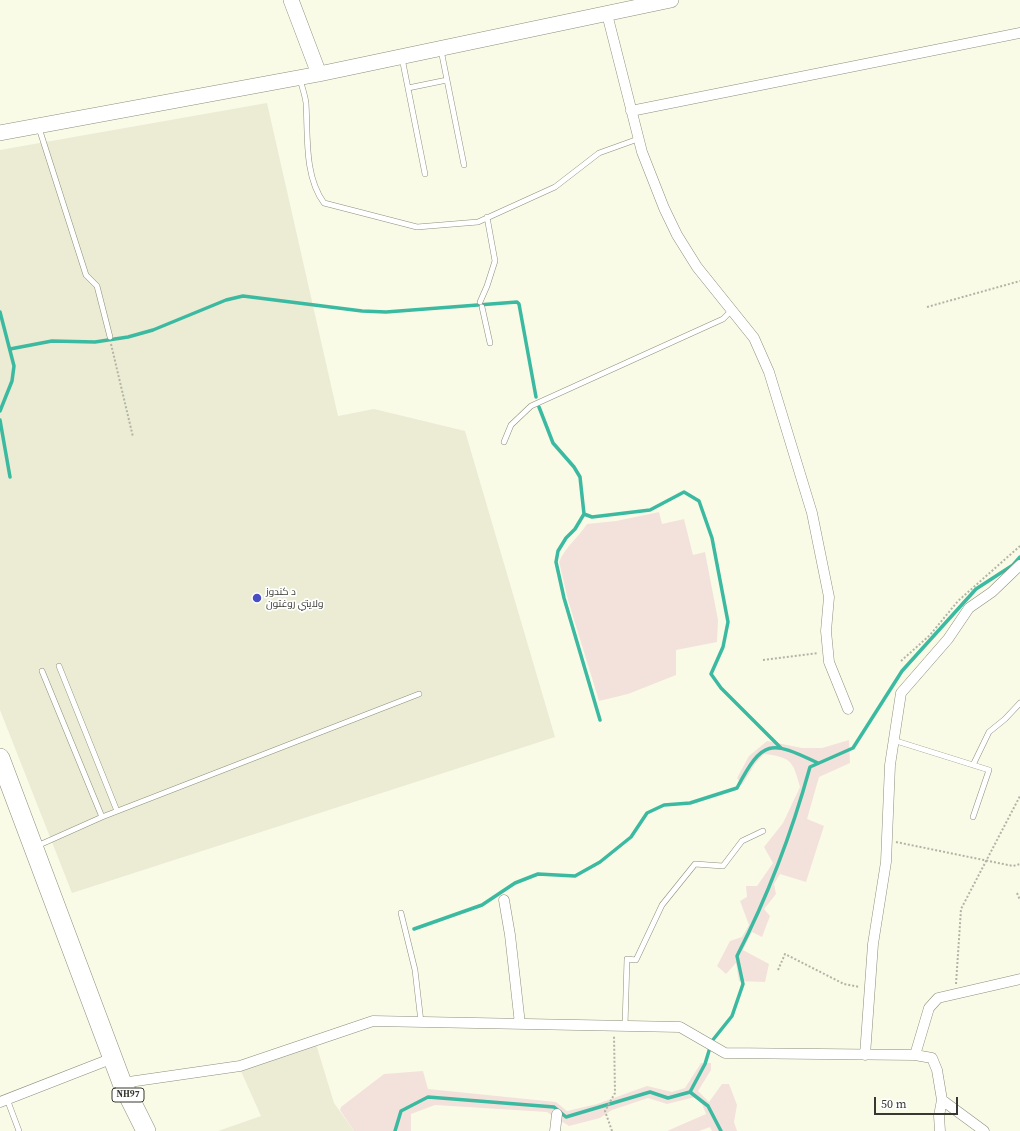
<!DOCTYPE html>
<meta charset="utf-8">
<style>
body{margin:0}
#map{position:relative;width:1020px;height:1131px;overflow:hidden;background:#f9fbe7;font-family:"Source Serif 4",serif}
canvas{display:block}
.scale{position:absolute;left:874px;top:1097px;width:84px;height:18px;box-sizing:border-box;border:2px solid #373831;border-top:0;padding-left:5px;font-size:12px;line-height:14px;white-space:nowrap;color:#373831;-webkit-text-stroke:3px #fff;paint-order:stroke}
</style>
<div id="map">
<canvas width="1020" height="1131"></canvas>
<div class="scale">50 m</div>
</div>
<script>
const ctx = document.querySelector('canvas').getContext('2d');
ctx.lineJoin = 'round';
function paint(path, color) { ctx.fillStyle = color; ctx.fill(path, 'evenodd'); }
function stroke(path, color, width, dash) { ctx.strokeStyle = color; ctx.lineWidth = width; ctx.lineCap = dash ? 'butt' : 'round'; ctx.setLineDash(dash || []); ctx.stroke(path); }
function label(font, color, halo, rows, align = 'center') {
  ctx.font = font + ' "Source Serif 4",Cairo,serif'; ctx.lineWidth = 3.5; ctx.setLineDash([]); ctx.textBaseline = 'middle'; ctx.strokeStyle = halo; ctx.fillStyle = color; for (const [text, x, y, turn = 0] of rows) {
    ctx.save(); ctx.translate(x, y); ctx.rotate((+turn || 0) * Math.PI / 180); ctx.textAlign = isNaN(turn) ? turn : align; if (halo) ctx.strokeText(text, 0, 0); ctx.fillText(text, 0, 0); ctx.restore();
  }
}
const built = new Path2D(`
 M 267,103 L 338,416 L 374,409 L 465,431 L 555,737 L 72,893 L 0,710 L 0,150 Z
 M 316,1044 L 334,1103 L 354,1131 L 218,1131 L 261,1116 L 240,1069 Z`);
const green = new Path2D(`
 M 659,512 L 662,524 L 684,519 L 693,555 L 705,552 L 718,620 L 717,642 L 676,650 L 676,675 L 628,694 L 599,701 L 568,600 L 559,562 C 565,547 578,538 587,524 L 616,521 Z
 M 849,740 L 850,763 L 819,777 L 807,819 L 824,826 L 806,882 L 780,874 L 774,884 L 776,894 L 764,909 L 770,916 L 762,937 L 752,932 L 743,950 L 769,964 L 765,982 L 739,981 L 736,963 L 726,974 L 717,966 L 730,941 L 742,937 L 749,925 L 740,901 L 747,897 L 746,886 L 757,886 L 773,863 L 764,847 L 783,823 L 800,787 C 793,762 792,757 764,754 L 755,764 L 742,785 L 737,778 L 749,756 L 767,741 L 802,748 L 822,748 Z
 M 701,1063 L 711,1063 L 711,1070 L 698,1091 L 709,1102 L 722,1084 L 729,1084 L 737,1105 L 734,1122 L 737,1131 L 712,1131 L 710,1127 L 699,1131 L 667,1131 L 706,1114 L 702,1104 L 695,1097 L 667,1104 L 648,1098 L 612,1110 L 600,1118 L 569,1126 L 547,1112 L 435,1105 L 411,1114 L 411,1131 L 354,1131 L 340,1110 L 341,1107 L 384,1074 L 423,1071 L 428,1089 L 556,1102 L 567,1111 L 597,1104 L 647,1086 L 672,1092 L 685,1088 Z`);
const stream = new Path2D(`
 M 0,312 L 14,366 L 12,381 L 0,411
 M 10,349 L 52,341 L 95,342 L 128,337 L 153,330 L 226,300 L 243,296 L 362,311 L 386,312 L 517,302 L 519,304 L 536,397
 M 539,407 L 553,443 L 574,467 L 580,477 L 584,514 L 592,517 L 650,510 L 684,492 L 699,501 L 712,538 L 728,622 L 723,647 L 711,674 L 721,688 L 781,748
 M 0,420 L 10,477
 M 584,514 L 575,529 L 566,538 L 558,551 L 556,562 L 564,598 L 600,720
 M 414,929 L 482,905 L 515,883 L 538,874 L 575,876 L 600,862 L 631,837 L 647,813 L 664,805 L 690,803 L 737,788 C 763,739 770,740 818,763
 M 690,1092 L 705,1064 L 712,1041 L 732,1016 L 743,984 L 737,956 C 768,896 792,832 810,767 L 853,748 L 902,671 L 976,589 L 1013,565 L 1020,557
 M 395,1131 L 401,1111 L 428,1097 L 554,1107 L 566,1117 L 650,1092 L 668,1098 L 690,1092 L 708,1106 L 721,1131`);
const path = new Path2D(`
 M 927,307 L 1020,281
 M 111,344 L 133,437
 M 763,660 L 818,653
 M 901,661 L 930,635 L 958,601 L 1020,546
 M 896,842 L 1013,866 L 1020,864
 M 1017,893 L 1020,900
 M 778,970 L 785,954 L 844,984 L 860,987
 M 956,984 L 961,909 L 1020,796
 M 612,1131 L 605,1111 L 615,1093 L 614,1035`);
const lane = new Path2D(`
 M 441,50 L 464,165
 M 402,58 L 425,174
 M 300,79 C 302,87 305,95 306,103 C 308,135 304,176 324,203 L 417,227 L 478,222 L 555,187 L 599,153 L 638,139
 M 408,88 L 447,80
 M 39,128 L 86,275 L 97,286 L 110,337
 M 480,302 L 487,286 L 495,261 L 487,217
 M 482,307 L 490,343
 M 504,442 L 511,425 L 531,406 L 723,319 L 732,310
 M 59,666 L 117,811
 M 42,671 L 102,817
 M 893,740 L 989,770 L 973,817
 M 973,765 L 989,732 L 1005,719 L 1020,703
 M 37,846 L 102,817 L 419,694
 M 401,913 L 415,970 L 421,1022
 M 625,1026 L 627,959 L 636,960 L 662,905 L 695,864 L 723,866 L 742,841 L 763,831
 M 7,1099 L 19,1131`);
const street = new Path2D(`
 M 607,14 L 642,152 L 664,208 L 677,235 L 697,267 L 754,338 L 769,372 L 812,513 L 829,597 L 826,631 L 829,662 L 848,709
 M 631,111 L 1020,33
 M 504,900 L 510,935 L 520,1024
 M 865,1055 L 873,944 L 886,862 L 890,765 L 901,693 L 948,639 L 969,608 L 992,592 L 1020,565
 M 915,1055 L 929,1008 L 938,998 L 1020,979
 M 122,1083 L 240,1066 L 373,1021 L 680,1027 L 725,1053 L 915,1055 L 932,1058 L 937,1070 L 942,1100 L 939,1116 L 940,1131
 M 942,1100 L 984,1131
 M 0,1102 L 113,1058
 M 555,1131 L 557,1114`);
const secondary = new Path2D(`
 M 291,0 L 319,74
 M 0,133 L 319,74 L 671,0`);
const highway = new Path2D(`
 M 0,758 L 122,1083 L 146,1131`);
const markers = [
 [257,598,5,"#484fc4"]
];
const shields = [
 [128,1095,32]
];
const shieldNames = [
 ["NH97",128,1095]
];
const poiNames = [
 ["د کندوز",266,592],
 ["ولایتي روغتون",266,604]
];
paint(built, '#ebecd3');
paint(green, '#f3e2db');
stroke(stream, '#3cbaa1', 3.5);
stroke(lane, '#8d8e7d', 6);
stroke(street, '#8d8e7d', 11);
stroke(secondary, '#8d8e7d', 16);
stroke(highway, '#8d8e7d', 20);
stroke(path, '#b3b4a5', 2, [2, 2]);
stroke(lane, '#fff', 5);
stroke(street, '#fff', 10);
stroke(secondary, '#fff', 15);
stroke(highway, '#fff', 19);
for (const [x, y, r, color] of markers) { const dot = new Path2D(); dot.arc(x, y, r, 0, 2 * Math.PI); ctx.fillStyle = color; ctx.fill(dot); stroke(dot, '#fff', 1.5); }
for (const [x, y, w] of shields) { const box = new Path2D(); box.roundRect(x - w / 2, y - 7, w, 14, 3); ctx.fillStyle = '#fff'; ctx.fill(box); stroke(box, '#373831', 1); }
label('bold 9px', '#373831', null, shieldNames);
label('10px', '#373831', '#fff', poiNames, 'left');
</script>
